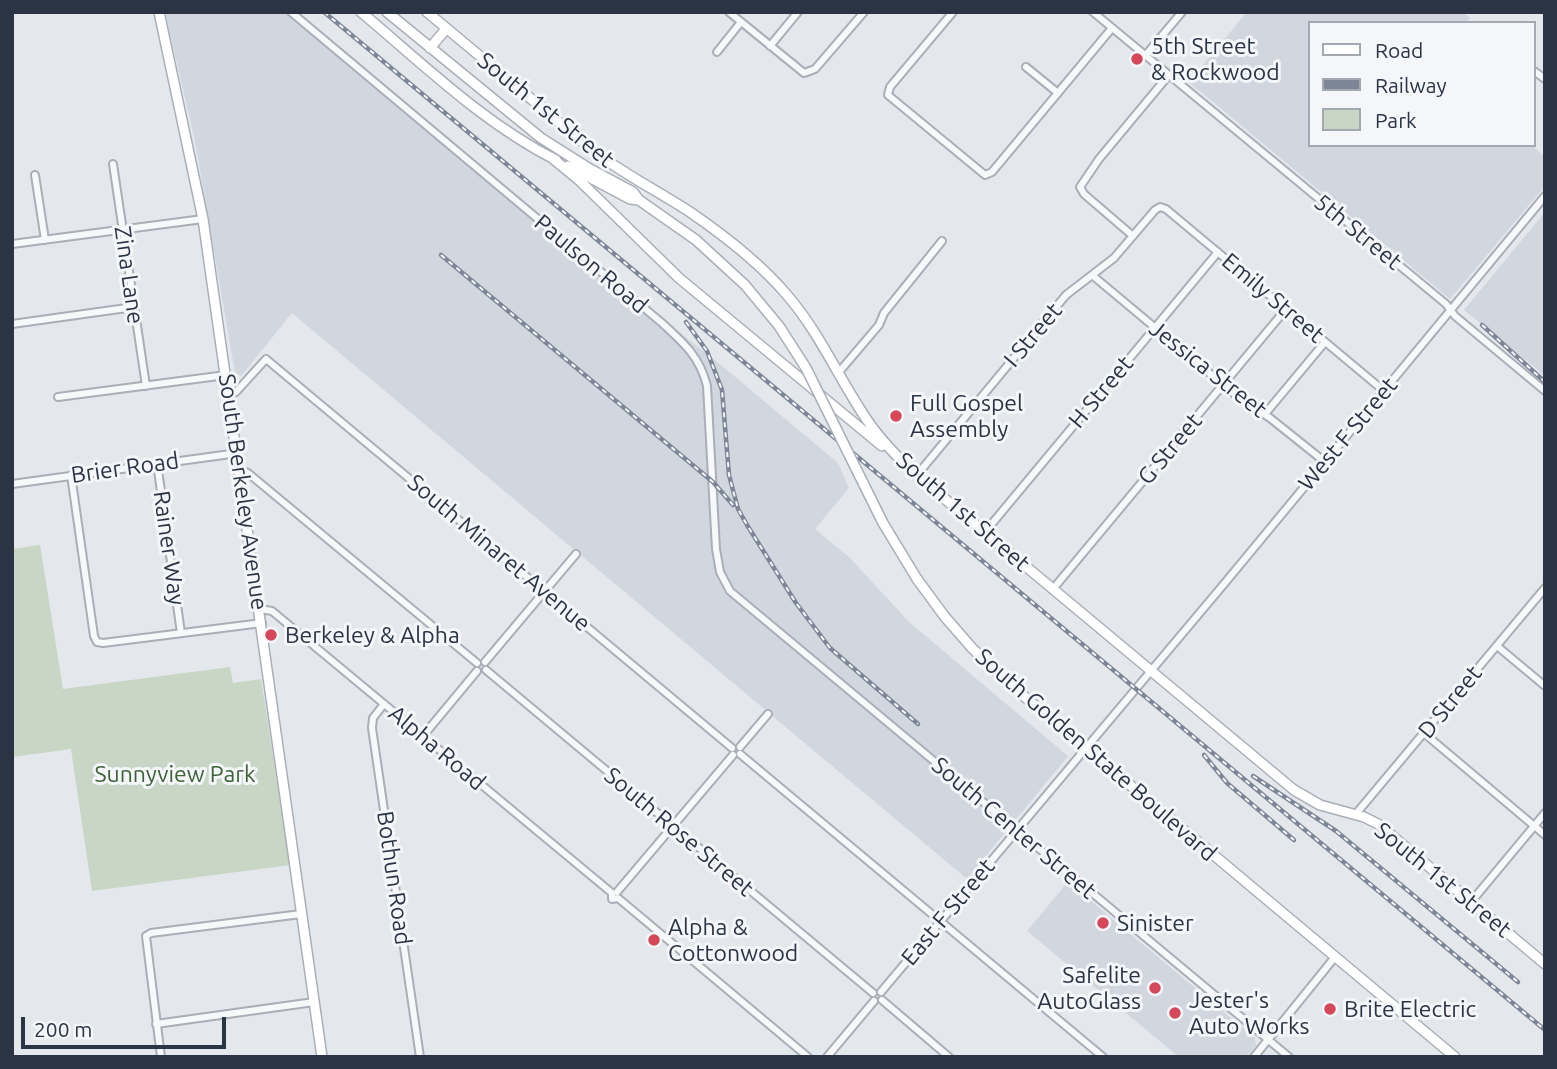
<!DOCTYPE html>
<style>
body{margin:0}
#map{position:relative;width:1557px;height:1069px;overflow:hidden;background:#e4e7ec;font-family:Ubuntu,sans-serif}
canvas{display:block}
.frame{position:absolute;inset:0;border:14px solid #2b3445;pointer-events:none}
.legend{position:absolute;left:1308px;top:21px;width:228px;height:126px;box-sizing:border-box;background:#f4f6f9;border:2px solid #a4a8b1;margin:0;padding:9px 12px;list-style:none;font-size:21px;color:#2b3445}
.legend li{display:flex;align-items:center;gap:14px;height:35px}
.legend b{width:35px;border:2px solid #a4a8b1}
.scale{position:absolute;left:21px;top:1017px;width:205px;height:32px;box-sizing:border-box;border:4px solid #2b3445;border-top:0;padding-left:9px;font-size:21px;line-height:24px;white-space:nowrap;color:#2b3445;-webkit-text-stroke:5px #f4f6f9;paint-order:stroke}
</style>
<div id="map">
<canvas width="1557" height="1069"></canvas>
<div class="frame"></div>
<ul class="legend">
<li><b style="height:9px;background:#fff"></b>Road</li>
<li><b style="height:9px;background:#7d8696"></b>Railway</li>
<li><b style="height:19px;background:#c9d6c5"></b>Park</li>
</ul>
<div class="scale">200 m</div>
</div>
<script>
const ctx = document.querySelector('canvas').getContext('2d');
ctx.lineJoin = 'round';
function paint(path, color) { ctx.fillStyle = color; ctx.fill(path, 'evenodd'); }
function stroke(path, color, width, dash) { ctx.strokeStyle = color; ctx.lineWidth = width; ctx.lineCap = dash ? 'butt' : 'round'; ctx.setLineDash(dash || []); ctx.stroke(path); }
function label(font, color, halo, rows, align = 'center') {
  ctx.font = font + ' Ubuntu,sans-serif'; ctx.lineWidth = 6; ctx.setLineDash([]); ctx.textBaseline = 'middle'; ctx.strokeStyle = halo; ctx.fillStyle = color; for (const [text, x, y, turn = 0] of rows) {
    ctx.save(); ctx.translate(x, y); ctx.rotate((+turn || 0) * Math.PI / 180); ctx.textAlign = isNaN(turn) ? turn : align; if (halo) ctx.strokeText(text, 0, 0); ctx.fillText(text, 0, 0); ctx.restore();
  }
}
const built = new Path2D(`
 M 165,12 L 286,12 L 516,204 L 721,365 L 838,463 L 849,488 L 815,529 L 849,557 L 909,622 L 1068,756 L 967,879 L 292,313 L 241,376 L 235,373 L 195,141 Z
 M 1247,12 L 1463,12 L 1470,18 L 1466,23 L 1310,23 L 1310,145 L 1531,145 L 1545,157 L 1545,186 L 1450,299 L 1189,82 Z
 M 1545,212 L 1545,376 L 1464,310 Z
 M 1068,882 L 1255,1038 L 1256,1045 L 1247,1057 L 1179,1057 L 1027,931 Z`);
const green = new Path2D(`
 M 40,545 L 63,689 L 230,667 L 233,683 L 261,679 L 290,865 L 92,891 L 71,749 L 12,757 L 12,549 Z`);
const street = new Path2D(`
 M 291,12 L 662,323 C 683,342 700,357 707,386 L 716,549 L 720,572 L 730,591 L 1289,1057
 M 729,12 L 804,73 L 815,69 L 864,12
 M 953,12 L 890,87 L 888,95 L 985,175 L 992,172 L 1112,28
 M 1093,12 L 1446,304 L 1455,316 L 1545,391
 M 770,46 L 798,12
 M 717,52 L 741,22
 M 1145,56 L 1182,12
 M 1026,67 L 1058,93
 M 1534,71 L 1545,79
 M 113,164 L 146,386
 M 35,175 L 45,240
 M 1133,236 L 1084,194 L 1080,187 L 1099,159 L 1168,76
 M 12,244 L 203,219
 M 1092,275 L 1232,392 L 1270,418 L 1325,462
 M 12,324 L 134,307
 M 839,372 L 879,325 L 884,313 L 942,241
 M 229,396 L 236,392 L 266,359 L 732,748
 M 58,397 L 226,375
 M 1265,414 L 1325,342
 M 157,463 L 181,633
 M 240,470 L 248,473 L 477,663
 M 71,475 L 94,636 L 97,642 L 103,643 L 262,623
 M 917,475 L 1066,295 L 1114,258 L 1155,210 L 1160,207 L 1166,209 L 1384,391
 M 12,484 L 238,453
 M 985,532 L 1218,252
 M 1053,589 L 1286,309
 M 260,609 L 272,611 L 612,893 L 612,899 L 618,898 L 808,1057
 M 1497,646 L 1545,686
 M 485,662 L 576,554
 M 486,670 L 873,993
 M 384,704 L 373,718 L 372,728 L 420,1057
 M 1425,734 L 1545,835
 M 423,736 L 477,671
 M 740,747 L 768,714
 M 740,754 L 1103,1057
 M 1355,815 L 1545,588
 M 617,892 L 733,755
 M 1471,902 L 1545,813
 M 881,992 L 1224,584 L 1545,196
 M 882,1000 L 949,1057
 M 156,1024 L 314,1002
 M 161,1057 L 146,936 L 151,933 L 301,914
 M 827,1057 L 874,1001
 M 1254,1057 L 1335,957`);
const secondary = new Path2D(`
 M 159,12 L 203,219 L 322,1057
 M 361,12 C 423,64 483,123 556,160
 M 387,12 L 541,138 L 590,169 L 633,192 L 639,200 L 696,240 L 745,285
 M 427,12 L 596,153 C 626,175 659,192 690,212 C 725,236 760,263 787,295 C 820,333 839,379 867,420 C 882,442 901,461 921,479 L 1294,790 L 1320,805 L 1364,817 L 1378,824 L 1545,964
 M 430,48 L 446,29
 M 551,157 L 579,180 L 679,278 L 882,446
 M 568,166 L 630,199 L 639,200
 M 945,617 L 972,648 L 1007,682 L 1455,1057`);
const rail = new Path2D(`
 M 324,12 L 1545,1030
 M 441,255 L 713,482 L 733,505
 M 686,322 L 707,351 L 722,390 L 729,475 L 738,509 L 747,525 L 796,603 L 830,648 L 918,724
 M 1482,325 L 1545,382
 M 1204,755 L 1227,783 L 1294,840
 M 1253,776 L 1336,831 L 1518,982`);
const secondaryBridge = new Path2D(`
 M 745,285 L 779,326 L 806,368 L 883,523 L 917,579 L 945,617`);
const markers = [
 [1137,59,7,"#d1495b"],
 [896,416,7,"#d1495b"],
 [271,635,7,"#d1495b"],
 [1103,923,7,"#d1495b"],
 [654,940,7,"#d1495b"],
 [1155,988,7,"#d1495b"],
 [1330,1009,7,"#d1495b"],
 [1175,1013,7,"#d1495b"]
];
const poiNames = [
 ["5th Street",1151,46],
 ["& Rockwood",1151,72],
 ["Full Gospel",910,403],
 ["Assembly",910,429],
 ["Berkeley & Alpha",285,635],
 ["Sinister",1117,923],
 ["Alpha &",668,927],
 ["Cottonwood",668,953],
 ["Safelite",1141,975,"right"],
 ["AutoGlass",1141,1001,"right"],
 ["Jester's",1189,1000],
 ["Auto Works",1189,1026],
 ["Brite Electric",1344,1009]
];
const streetNames = [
 ["South 1st Street",546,110,39],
 ["5th Street",1358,232,39],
 ["Paulson Road",591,264,40],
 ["Zina Lane",129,275,82],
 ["Emily Street",1273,298,40],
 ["I Street",1033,335,-50],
 ["Jessica Street",1208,369,38],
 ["H Street",1101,392,-50],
 ["West F Street",1348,434,-50],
 ["G Street",1170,449,-50],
 ["Brier Road",125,468,-8],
 ["South Berkeley Avenue",243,492,82],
 ["South 1st Street",963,512,41],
 ["Rainer Way",169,548,82],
 ["South Minaret Avenue",499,553,40],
 ["D Street",1450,702,-51],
 ["Alpha Road",437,748,40],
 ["South Golden State Boulevard",1096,755,41],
 ["South Center Street",1014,828,40],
 ["South Rose Street",679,832,40],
 ["Bothun Road",394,878,82],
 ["South 1st Street",1443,880,39],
 ["East F Street",948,912,-50]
];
const parkNames = [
 ["Sunnyview Park",175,774]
];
paint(built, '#d2d6de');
paint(green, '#c9d6c5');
stroke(street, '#a9aeb7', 10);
stroke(secondary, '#a9aeb7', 12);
stroke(street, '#f7f8fa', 6);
stroke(secondary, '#fff', 9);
stroke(rail, '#7d8696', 4.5);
stroke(rail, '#f4f6f9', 2, [5]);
stroke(secondaryBridge, '#a9aeb7', 12, []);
stroke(secondaryBridge, '#fff', 9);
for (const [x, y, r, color] of markers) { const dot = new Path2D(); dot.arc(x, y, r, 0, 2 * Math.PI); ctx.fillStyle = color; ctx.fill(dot); stroke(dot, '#f4f6f9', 2.5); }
label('23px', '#2b3445', '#f4f6f9', poiNames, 'left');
label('23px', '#2b3445', '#f4f6f9', streetNames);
label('23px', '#3f6138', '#f4f6f9', parkNames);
</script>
